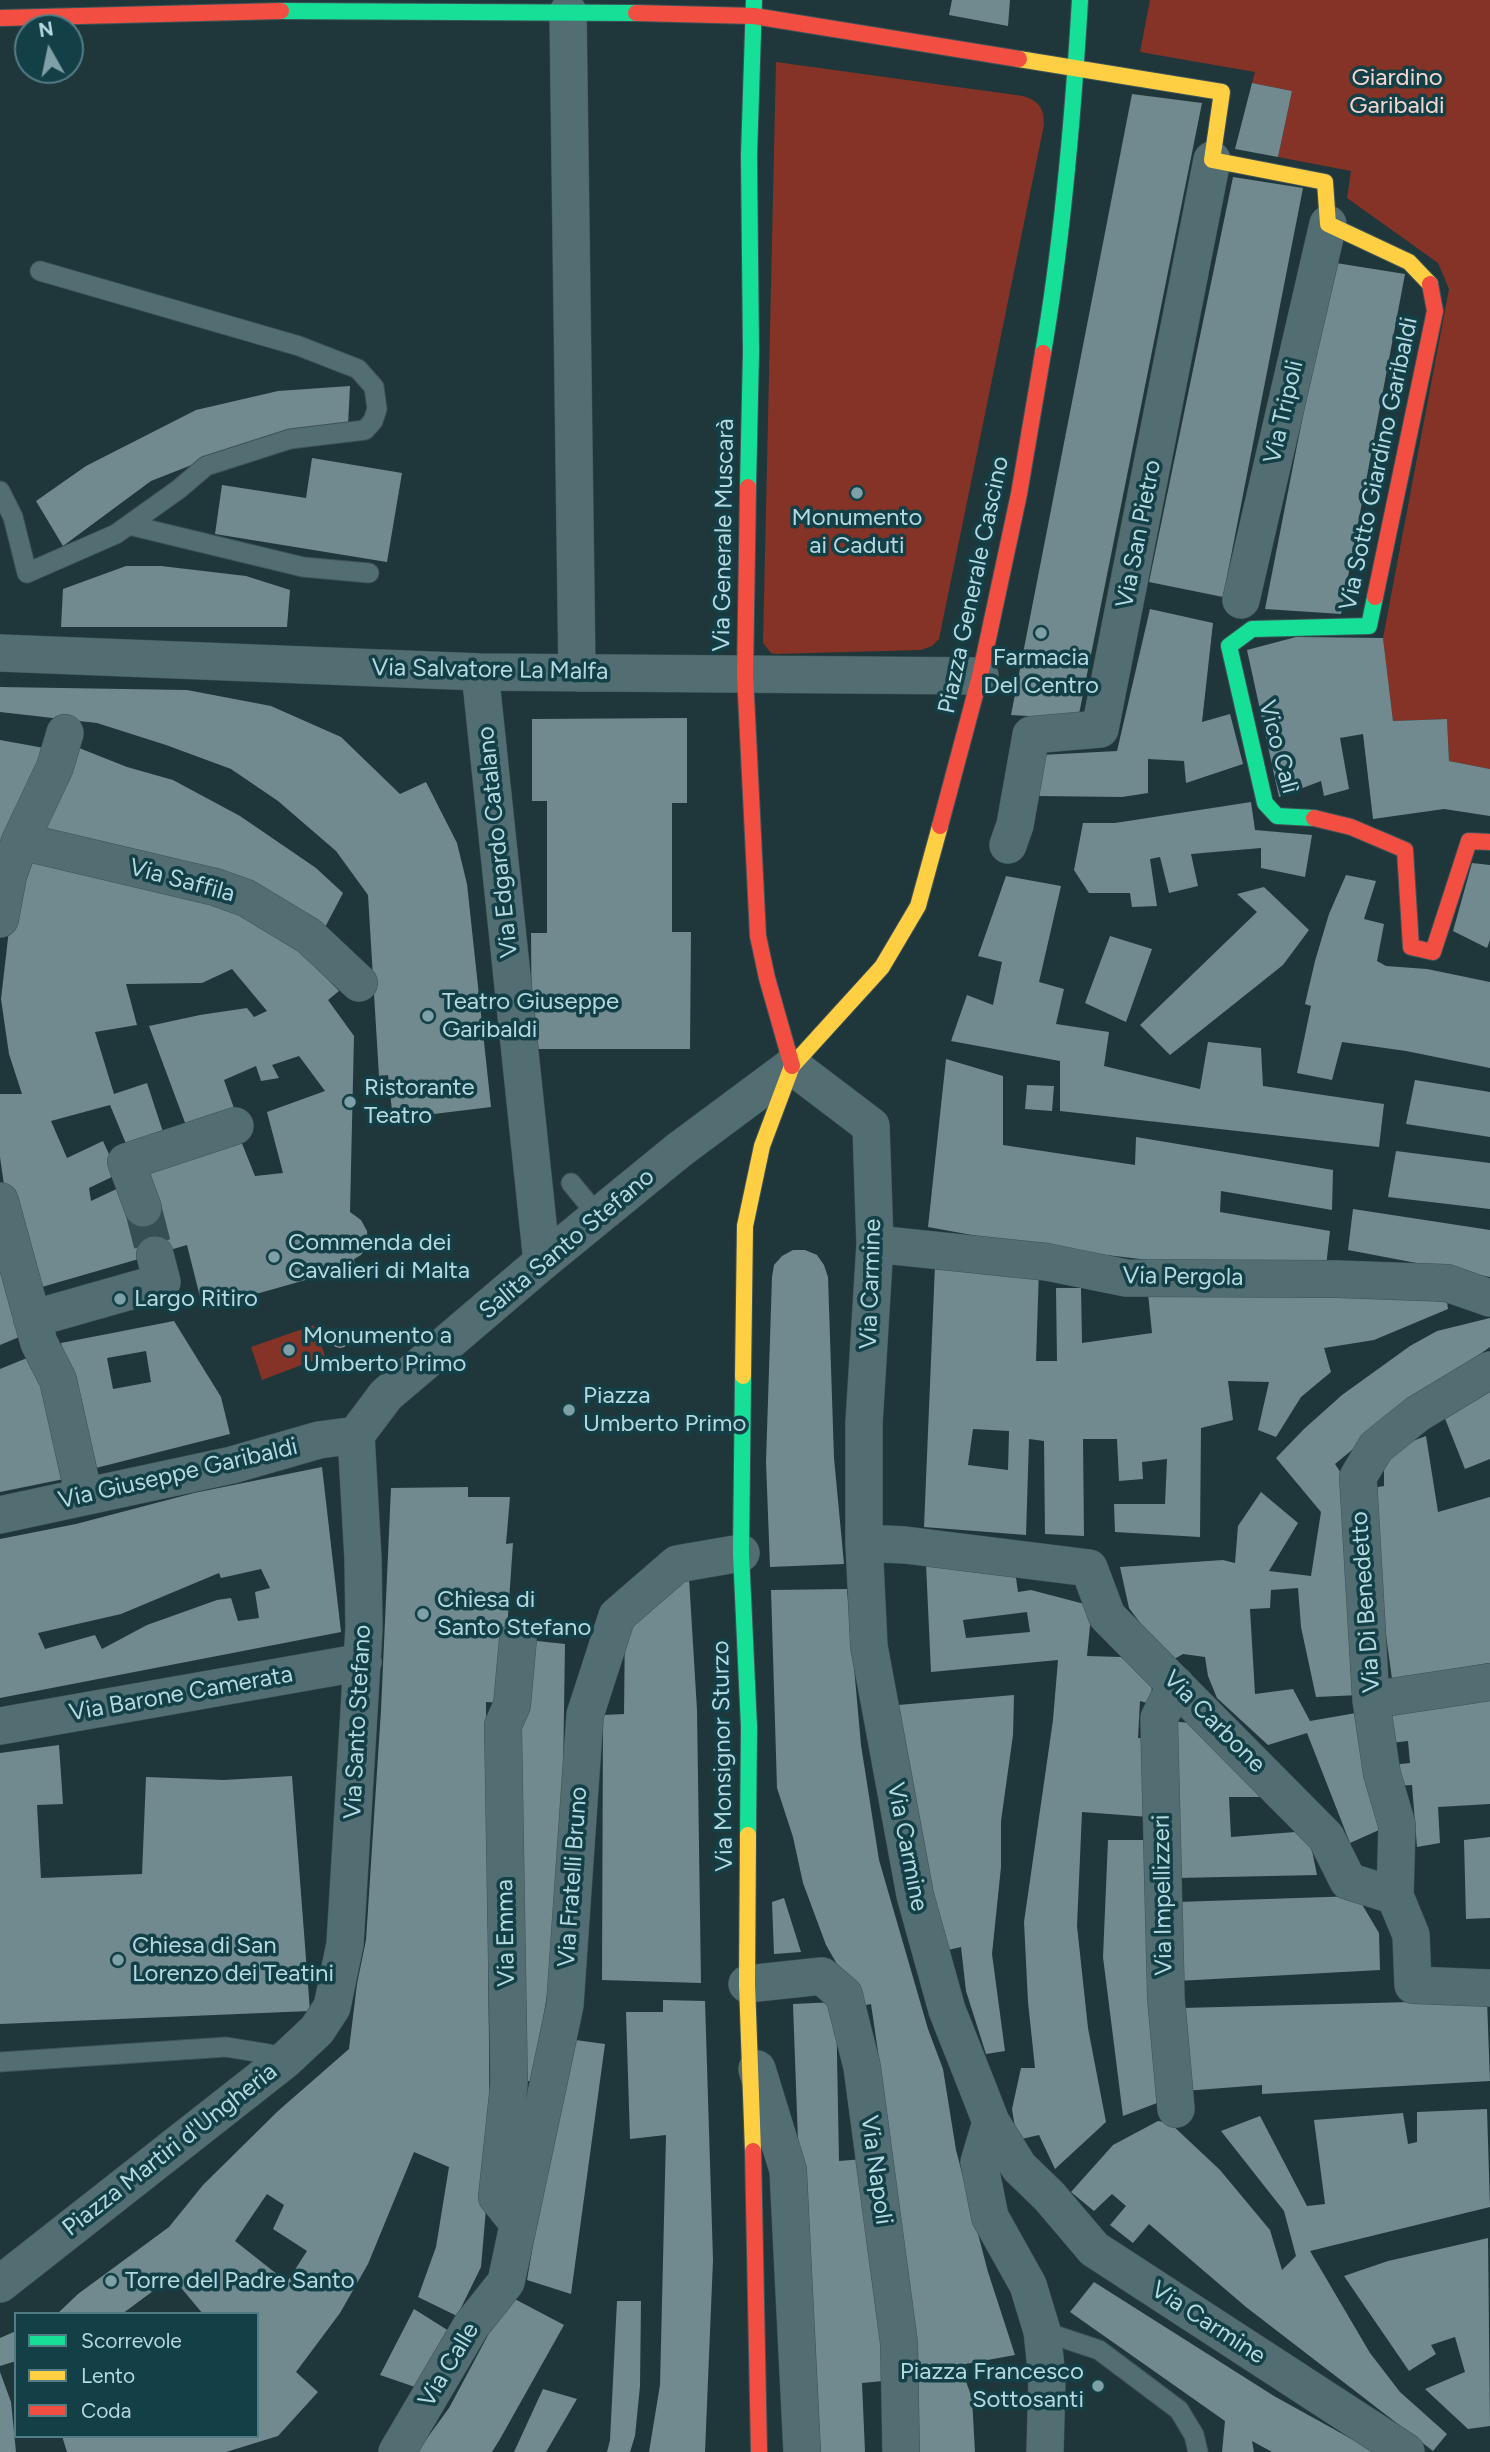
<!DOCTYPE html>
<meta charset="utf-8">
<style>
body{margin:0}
#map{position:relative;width:1490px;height:2452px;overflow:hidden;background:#1f373b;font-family:Figtree,sans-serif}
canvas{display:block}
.legend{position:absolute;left:14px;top:2312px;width:245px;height:126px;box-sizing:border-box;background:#133f47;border:2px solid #537d85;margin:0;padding:9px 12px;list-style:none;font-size:21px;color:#b4d9e1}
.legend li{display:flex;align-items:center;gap:14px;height:35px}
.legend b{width:35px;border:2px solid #537d85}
.north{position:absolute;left:14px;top:14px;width:70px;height:70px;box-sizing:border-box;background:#133f47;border:2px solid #537d85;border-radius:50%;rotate:351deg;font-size:19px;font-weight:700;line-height:28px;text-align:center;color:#b4d9e1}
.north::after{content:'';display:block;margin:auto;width:24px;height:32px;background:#80a0a7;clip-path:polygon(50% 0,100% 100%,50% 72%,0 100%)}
</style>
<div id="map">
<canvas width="1490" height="2452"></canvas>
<ul class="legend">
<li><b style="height:9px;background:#16e098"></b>Scorrevole</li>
<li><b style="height:9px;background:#ffcf43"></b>Lento</li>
<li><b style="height:9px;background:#f24e42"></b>Coda</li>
</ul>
<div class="north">N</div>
</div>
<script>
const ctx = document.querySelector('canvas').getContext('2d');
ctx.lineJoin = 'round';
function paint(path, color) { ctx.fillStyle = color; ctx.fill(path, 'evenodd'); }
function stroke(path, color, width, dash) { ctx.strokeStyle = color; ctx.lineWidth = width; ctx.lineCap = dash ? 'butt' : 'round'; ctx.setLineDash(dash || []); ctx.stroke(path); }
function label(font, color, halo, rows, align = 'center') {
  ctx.font = font + ' Figtree,sans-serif'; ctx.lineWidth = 7; ctx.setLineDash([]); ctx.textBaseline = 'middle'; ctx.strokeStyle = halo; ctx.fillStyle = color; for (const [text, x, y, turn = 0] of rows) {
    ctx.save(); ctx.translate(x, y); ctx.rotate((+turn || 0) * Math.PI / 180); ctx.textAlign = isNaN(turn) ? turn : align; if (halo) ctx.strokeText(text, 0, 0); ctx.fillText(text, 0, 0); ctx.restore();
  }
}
const green = new Path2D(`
 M 1150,0 L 1490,0 L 1490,769 L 1449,761 L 1447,719 L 1393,721 L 1383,638 L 1449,289 L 1438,263 L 1347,198 L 1351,171 L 1278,157 L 1292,91 L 1252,83 L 1255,72 L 1140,52 Z
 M 776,62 L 1023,96 C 1039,101 1044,108 1044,125 L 939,639 L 932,646 L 921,650 L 775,654 L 771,653 L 763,643 Z
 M 314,1325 L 325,1356 L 262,1380 L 251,1347 Z`);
const building = new Path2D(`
 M 952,0 L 1010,0 L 1008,26 L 949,15 Z
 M 1252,83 L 1292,91 L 1278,157 L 1235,149 Z
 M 1132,94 L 1202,103 L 1078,719 L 1011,715 Z
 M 1233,177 L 1303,188 L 1223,597 L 1149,582 Z
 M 1336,263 L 1405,274 L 1341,614 L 1265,609 L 1304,410 Z
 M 350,386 L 348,425 L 250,442 L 151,481 L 63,546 L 36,501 L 86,466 L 196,410 L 278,391 Z
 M 312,458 L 402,473 L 387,562 L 215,534 L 222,485 L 306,498 Z
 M 126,566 L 161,566 L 246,576 L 290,590 L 287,627 L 61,627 L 63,589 Z
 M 1150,609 L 1213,623 L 1202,722 L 1230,714 L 1243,764 L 1186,783 L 1184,761 L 1148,759 L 1148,793 L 1122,797 L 1037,796 L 1041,755 L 1117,751 Z
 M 1296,637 L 1383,638 L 1393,721 L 1447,719 L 1449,761 L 1490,769 L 1490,816 L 1444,809 L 1373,819 L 1363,734 L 1340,738 L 1349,789 L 1324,796 L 1321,781 L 1279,797 L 1247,650 Z
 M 0,687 L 187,690 L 271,706 L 341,737 L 400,794 L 426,782 L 457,843 L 467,884 L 491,1107 L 393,1119 L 388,1075 L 379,1076 L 368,895 L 336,851 L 278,801 L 231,769 L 166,745 L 97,723 L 0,712 Z
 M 687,718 L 687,803 L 672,803 L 672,932 L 691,932 L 690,1049 L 532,1049 L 531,933 L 547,933 L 547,801 L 532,801 L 532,719 Z
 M 0,740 L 44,748 L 0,857 Z
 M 74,746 L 127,767 L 173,780 L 240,816 L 316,868 L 343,893 L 322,933 L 43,832 Z
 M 1251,802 L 1255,830 L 1312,835 L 1305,877 L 1261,868 L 1261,848 L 1191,854 L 1198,886 L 1169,893 L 1160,857 L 1150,859 L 1157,906 L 1132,907 L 1130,893 L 1089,893 L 1074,870 L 1083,823 L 1115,823 Z
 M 24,855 L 238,906 L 303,954 L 339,991 L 328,1000 L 354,1036 L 350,1212 L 361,1220 L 367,1231 L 368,1244 L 361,1255 L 354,1259 L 355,1266 L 203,1309 L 187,1245 L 35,1289 L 4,1185 L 0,1157 L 0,1094 L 22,1094 L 9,1054 L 1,999 L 11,912 ZM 232,969 L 267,1011 L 254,1017 L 247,1008 L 200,1015 L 149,1026 L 187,1128 L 235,1111 L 224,1080 L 256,1066 L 261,1081 L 279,1078 L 272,1065 L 299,1056 L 325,1091 L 267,1112 L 283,1173 L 255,1176 L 241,1141 L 143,1170 L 125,1185 L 91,1201 L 89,1188 L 118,1174 L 103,1141 L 67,1158 L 51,1121 L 110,1105 L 129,1151 L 164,1135 L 147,1083 L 114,1094 L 95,1032 L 137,1025 L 126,984 L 202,983 Z
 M 1472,863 L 1490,865 L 1490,940 L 1487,948 L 1453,931 Z
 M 1346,875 L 1376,881 L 1364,919 L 1384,924 L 1377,961 L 1386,966 L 1427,969 L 1490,982 L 1490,1068 L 1406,1051 L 1342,1042 L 1332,1080 L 1297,1073 L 1311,1006 L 1305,1004 L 1315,961 L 1329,914 Z
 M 1006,876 L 1061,886 L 1039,982 L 1064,989 L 1056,1024 L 1109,1032 L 1104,1066 L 1200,1089 L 1208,1042 L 1261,1048 L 1263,1086 L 1384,1104 L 1379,1147 L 1060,1111 L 1060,1061 L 951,1041 L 967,995 L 993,1005 L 1002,962 L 978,956 Z
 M 1264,887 L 1309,930 L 1283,965 L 1170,1055 L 1140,1025 L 1257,912 L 1237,894 Z
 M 1110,936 L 1152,949 L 1126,1022 L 1085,1003 Z
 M 946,1059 L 1003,1076 L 1003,1145 L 1135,1165 L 1136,1137 L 1333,1170 L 1332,1210 L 1221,1191 L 1220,1212 L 1330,1231 L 1326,1267 L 1226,1260 L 1148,1260 L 1032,1246 L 928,1227 Z
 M 1415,1080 L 1490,1092 L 1490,1137 L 1406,1124 Z
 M 1027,1085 L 1054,1086 L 1052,1111 L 1025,1109 Z
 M 1396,1151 L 1490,1163 L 1490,1209 L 1388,1197 Z
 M 1353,1209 L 1490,1230 L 1490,1277 L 1348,1250 Z
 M 793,1250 L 805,1250 L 817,1255 L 824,1265 L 828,1277 L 834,1458 L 844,1564 L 770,1567 L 766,1462 L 772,1277 L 774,1265 L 782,1256 Z
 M 0,1260 L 24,1335 L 0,1345 Z
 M 935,1265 L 1039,1269 L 1036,1361 L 1057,1361 L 1056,1288 L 1081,1288 L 1082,1343 L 1152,1333 L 1148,1293 L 1446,1295 L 1448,1309 L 1374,1340 L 1324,1348 L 1331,1372 L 1301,1397 L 1276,1437 L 1258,1430 L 1269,1382 L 1228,1381 L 1233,1420 L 1201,1428 L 1200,1537 L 1115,1532 L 1114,1504 L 1165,1504 L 1167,1459 L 1142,1462 L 1143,1479 L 1119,1481 L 1117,1439 L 1083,1439 L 1084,1536 L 1045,1534 L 1044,1441 L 1029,1439 L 1026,1535 L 924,1527 ZM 973,1429 L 1009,1431 L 1008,1470 L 968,1465 Z
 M 1490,1318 L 1490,1347 L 1403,1408 L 1335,1464 L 1348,1484 L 1359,1695 L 1316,1697 L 1301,1627 L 1298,1588 L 1271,1590 L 1270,1608 L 1250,1609 L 1255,1694 L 1293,1689 L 1310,1721 L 1356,1713 L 1381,1793 L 1379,1830 L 1350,1843 L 1307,1733 L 1268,1745 L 1217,1698 L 1208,1676 L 1205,1657 L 1183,1654 L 1169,1662 L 1129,1608 L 1120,1567 L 1223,1560 L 1235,1563 L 1238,1526 L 1261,1492 L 1298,1523 L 1269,1571 L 1311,1576 L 1321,1512 L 1276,1458 L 1304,1429 L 1342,1395 L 1410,1346 L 1437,1331 Z
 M 174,1321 L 221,1397 L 230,1434 L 88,1470 L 61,1343 ZM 146,1351 L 151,1382 L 113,1389 L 107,1358 Z
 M 32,1356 L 69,1478 L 0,1492 L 0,1369 Z
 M 1490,1386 L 1490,1459 L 1465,1469 L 1440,1406 Z
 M 1426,1436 L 1438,1512 L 1490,1497 L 1490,1663 L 1392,1679 L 1366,1489 L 1384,1486 L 1384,1452 Z
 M 322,1467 L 341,1632 L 0,1698 L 0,1539 L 76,1524 L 194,1493 ZM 261,1569 L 270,1588 L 255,1592 L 259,1618 L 238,1621 L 231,1598 L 217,1600 L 147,1625 L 102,1649 L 95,1635 L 45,1649 L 38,1633 L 121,1614 L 219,1573 L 221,1578 Z
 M 468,1487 L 468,1497 L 510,1497 L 506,1544 L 513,1543 L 502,1703 L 486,1702 L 490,2162 L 481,2267 L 457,2316 L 418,2297 L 436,2247 L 449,2167 L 414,2152 L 368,2264 L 340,2313 L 296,2372 L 318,2392 L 278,2436 L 226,2452 L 67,2452 L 62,2436 L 257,2436 L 257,2314 L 203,2314 L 172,2277 L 122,2314 L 57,2314 L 78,2294 L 169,2227 L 203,2185 L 278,2111 L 349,2049 L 357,1984 L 366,1940 L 381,1710 L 391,1488 ZM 267,2194 L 284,2205 L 273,2229 L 307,2251 L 287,2282 L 235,2241 Z
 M 926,1564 L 1015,1571 L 1018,1592 L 1031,1590 L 1092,1606 L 1087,1656 L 1121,1657 L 1152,1682 L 1151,1704 L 1140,1701 L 1138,1738 L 1151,1739 L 1149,1817 L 1082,1812 L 1077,1926 L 1088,2028 L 1106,2122 L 1055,2169 L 1039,2135 L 1017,2140 L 1012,2109 L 1021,2068 L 1035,2068 L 1028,2002 L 1024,1922 L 1053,1720 L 1058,1660 L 931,1672 ZM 1027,1612 L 1030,1632 L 966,1638 L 963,1620 Z
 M 689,1578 L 697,1710 L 701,1983 L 602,1980 L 603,1715 L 624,1714 L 625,1624 Z
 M 847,1589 L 861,1745 L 879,1860 L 928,2029 L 943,2069 L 956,2150 L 988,2272 L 1015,2355 L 960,2365 L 972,2398 L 975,2452 L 915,2452 L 882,2079 L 871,2004 L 861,2006 L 826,1945 L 803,1883 L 793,1837 L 777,1788 L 771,1590 Z
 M 528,1640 L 565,1644 L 561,1909 L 533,2081 L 520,2081 L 517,1835 L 522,1705 Z
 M 1014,1695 L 1013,1735 L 1001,1821 L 1001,1867 L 992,1954 L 1005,2051 L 986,2054 L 966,1991 L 961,1947 L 944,1951 L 898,1705 Z
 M 1490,1701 L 1490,1804 L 1438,1807 L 1440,1843 L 1417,1847 L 1412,1785 L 1392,1786 L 1391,1765 L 1410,1763 L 1408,1741 L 1390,1743 L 1389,1714 L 1451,1704 Z
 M 1169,1721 L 1191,1723 L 1264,1797 L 1229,1797 L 1231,1837 L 1308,1831 L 1317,1875 L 1177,1878 Z
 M 59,1745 L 63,1804 L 37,1805 L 41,1878 L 142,1874 L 146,1777 L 224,1780 L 292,1776 L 310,2011 L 0,2024 L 0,1753 Z
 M 1490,1837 L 1490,1918 L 1466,1919 L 1464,1840 Z
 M 1108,1840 L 1148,1840 L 1157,2103 L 1123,2116 L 1103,1957 Z
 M 1357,1896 L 1379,1933 L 1380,1970 L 1177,1981 L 1177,1902 Z
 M 784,1898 L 801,1952 L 774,1954 L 772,1902 Z
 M 663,2000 L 705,2001 L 713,2260 L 705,2452 L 649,2452 L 660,2385 L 666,2135 L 630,2139 L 626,2012 L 663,2012 Z
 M 1487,2000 L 1490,2081 L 1262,2094 L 1262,2085 L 1184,2091 L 1182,2008 Z
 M 836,2002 L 839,2161 L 864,2159 L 884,2381 L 862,2383 L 865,2452 L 821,2452 L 810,2353 L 799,2169 L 793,2004 Z
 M 568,2039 L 605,2044 L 571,2294 L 527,2280 Z
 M 1487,2109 L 1490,2207 L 1310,2251 L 1370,2353 L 1400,2392 L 1447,2434 L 1433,2451 L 1246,2307 L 1149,2224 L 1133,2243 L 1110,2225 L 1126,2206 L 1112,2194 L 1094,2211 L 1071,2192 L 1113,2145 L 1158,2121 L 1170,2123 L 1220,2170 L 1270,2230 L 1282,2270 L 1296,2256 L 1284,2211 L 1221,2131 L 1260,2116 L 1307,2206 L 1325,2204 L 1314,2120 L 1403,2113 L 1408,2144 L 1417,2142 L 1417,2112 Z
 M 1488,2238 L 1490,2426 L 1468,2429 L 1425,2389 L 1465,2372 L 1455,2337 L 1431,2345 L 1436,2354 L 1409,2371 L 1344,2276 L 1388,2261 Z
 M 1094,2282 L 1274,2396 L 1375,2452 L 1272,2452 L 1252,2441 L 1254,2452 L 1222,2452 L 1225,2421 L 1070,2312 Z
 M 509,2296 L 564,2325 L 500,2439 L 492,2452 L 417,2452 L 449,2408 Z
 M 617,2301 L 641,2301 L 640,2386 L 635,2436 L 630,2452 L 607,2452 L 610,2440 Z
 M 414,2309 L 449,2331 L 418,2388 L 380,2375 Z
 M 16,2331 L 16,2361 L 0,2366 L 0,2338 Z
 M 0,2372 L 11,2402 L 16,2452 L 0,2452 Z
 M 543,2389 L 577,2399 L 546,2452 L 514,2452 Z`);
const streetTunnel = new Path2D(`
 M 143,1208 L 155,1255`);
const lane = new Path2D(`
 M 0,491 L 13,517 L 27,573 L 116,534 L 179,489 L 206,466 L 290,439 L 365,430 L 373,421 L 377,409 L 374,387 L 358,369 L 299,346 L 40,271
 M 129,525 L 303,567 L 369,573
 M 571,1183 L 599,1217
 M 0,2062 L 226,2047 L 269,2054 L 285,2060
 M 1042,2331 L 1099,2350 L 1179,2410 L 1194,2435 L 1198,2452`);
const street = new Path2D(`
 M 568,12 L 577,673
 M 1241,600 L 1328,224
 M 0,653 L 480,672 L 980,676
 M 480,672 L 542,1262
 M 20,841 L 215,887 L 246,898 L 309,936 L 359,983
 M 1008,845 L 1015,825 L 1031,735 L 1100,729 L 1212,160
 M 0,919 L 8,876 L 20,841 L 55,767 L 65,733
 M 0,1201 L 39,1343 L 58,1380 L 84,1496
 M 143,1208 L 126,1162 L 235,1126
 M 875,1244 L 1047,1262 L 1126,1278 L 1337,1279 L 1447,1283 L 1490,1298
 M 32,1319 L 162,1282 L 155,1255
 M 356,1435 L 386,1395 L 542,1262 L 679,1150 L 792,1066 L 871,1126 L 875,1244 L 864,1423 L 864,1543 L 869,1646 L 915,1895 L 947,2010 L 979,2091 L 991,2122 L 1019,2167 L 1049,2196 L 1094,2249 L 1406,2452
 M 0,1515 L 232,1465 L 319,1440 L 356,1435
 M 864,1543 L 905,1545 L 1089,1568 L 1107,1616 L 1326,1837 L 1348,1881 L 1395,1896 L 1411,1935 L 1413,1985 L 1490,1988
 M 1371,1700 L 1490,1682
 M 0,1726 L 363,1662
 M 1395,1896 L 1397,1825 L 1382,1774 L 1371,1700 L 1358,1477 L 1376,1447 L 1417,1414 L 1490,1370
 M 747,1984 L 822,1976 L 844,1995 L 862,2067 L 899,2343 L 901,2452
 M 757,2069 L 788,2170 L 802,2452
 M 1176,2109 L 1166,1998 L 1159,1718 L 1176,1685
 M 991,2122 L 979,2162 L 990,2217 L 1028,2285 L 1042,2331 L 1047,2377 L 1045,2452
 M 517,2222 L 497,2197 L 509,2084 L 503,1725 L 512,1705 L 518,1639
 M 0,2284 L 285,2060 L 317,2030 L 332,2007 L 345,1944 L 364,1628 L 363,1559 L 356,1435
 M 397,2452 L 471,2326 L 506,2282 L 565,2005 L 585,1715 L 617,1616 L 677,1564 L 741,1553`);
const fast = new Path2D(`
 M 281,11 L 636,13
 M 1043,353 C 1063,237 1073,118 1080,0
 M 748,487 L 751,352 L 749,156 L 754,0
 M 1314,818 L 1277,816 L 1265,803 L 1229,646 L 1252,629 L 1369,626 L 1375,597
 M 743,1376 L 741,1553 L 749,1727 L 748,1835`);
const slow = new Path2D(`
 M 1019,59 L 1222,92 L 1212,160 L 1325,182 L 1328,224 L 1409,262 L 1430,284
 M 743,1376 L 745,1226 L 762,1146 L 792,1066 L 882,967 L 918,906 L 940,826
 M 748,1835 L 747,1984 L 753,2151`);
const jam = new Path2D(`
 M 636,13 L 754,16 L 1019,59
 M 0,18 L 281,11
 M 748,487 L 745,675 L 758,936 L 767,978 L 792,1066
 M 1375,597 L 1435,311 L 1430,284
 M 1314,818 L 1351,827 L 1405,850 L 1411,947 L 1433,952 L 1469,841 L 1490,842
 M 940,826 L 980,676 L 1019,494 L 1043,353
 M 753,2151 L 759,2452`);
const trees = [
 [340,1338]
];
const markers = [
 [857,493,7,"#80a0a7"],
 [1041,633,7,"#80a0a7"],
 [428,1016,7,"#80a0a7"],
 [350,1102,7,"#80a0a7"],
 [274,1257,7,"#80a0a7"],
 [120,1299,7,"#80a0a7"],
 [289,1350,7,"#80a0a7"],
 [569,1410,7,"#80a0a7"],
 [423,1614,7,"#80a0a7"],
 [118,1960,7,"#80a0a7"],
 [111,2281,7,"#80a0a7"],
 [1098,2386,7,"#80a0a7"]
];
const parkNames = [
 ["Giardino",1397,78],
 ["Garibaldi",1397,106]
];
const streetNames = [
 ["Via Tripoli",1284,412,-77],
 ["Via Sotto Giardino Garibaldi",1379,464,-78],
 ["Via San Pietro",1139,534,-79],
 ["Via Generale Muscarà",724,535,-89],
 ["Piazza Generale Cascino",974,585,-78],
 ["Via Salvatore La Malfa",490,670,1],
 ["Vico Calì",1278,747,75],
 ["Via Edgardo Catalano",498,842,-96],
 ["Via Saffila",182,881,15],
 ["Salita Santo Stefano",567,1244,-40],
 ["Via Pergola",1183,1277,1],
 ["Via Carmine",871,1284,-88],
 ["Via Giuseppe Garibaldi",178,1474,-13],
 ["Via Di Benedetto",1366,1602,-94],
 ["Via Barone Camerata",181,1694,-10],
 ["Via Santo Stefano",358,1722,-87],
 ["Via Carbone",1214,1722,45],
 ["Via Monsignor Sturzo",723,1756,-91],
 ["Via Carmine",907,1847,79],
 ["Via Fratelli Bruno",573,1877,-86],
 ["Via Impellizzeri",1163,1895,-91],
 ["Via Emma",506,1933,-91],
 ["Piazza Martiri d'Ungheria",170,2150,-38],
 ["Via Napoli",876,2170,82],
 ["Via Carmine",1208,2323,33],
 ["Via Calle",449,2365,-59]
];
const poiNames = [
 ["Monumento",857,518,"center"],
 ["ai Caduti",857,546,"center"],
 ["Farmacia",1041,658,"center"],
 ["Del Centro",1041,686,"center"],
 ["Teatro Giuseppe",442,1002],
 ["Garibaldi",442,1030],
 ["Ristorante",364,1088],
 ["Teatro",364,1116],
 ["Commenda dei",288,1243],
 ["Cavalieri di Malta",288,1271],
 ["Largo Ritiro",134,1299],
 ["Monumento a",303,1336],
 ["Umberto Primo",303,1364],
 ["Piazza",583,1396],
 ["Umberto Primo",583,1424],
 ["Chiesa di",437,1600],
 ["Santo Stefano",437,1628],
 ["Chiesa di San",132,1946],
 ["Lorenzo dei Teatini",132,1974],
 ["Torre del Padre Santo",125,2281],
 ["Piazza Francesco",1084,2372,"right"],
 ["Sottosanti",1084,2400,"right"]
];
paint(green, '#843326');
paint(building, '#708a8f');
stroke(streetTunnel, '#354f54', 37, [37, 18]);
stroke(lane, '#3e5357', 21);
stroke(street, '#3e5357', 38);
stroke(fast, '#3e5357', 18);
stroke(slow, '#3e5357', 18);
stroke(jam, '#3e5357', 18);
stroke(lane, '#526e73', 19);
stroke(street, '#526e73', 37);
stroke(fast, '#16e098', 16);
stroke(slow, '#ffcf43', 16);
stroke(jam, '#f24e42', 16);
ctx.fillStyle = '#958f8e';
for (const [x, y] of trees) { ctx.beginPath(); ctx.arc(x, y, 10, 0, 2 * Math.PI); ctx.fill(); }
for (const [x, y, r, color] of markers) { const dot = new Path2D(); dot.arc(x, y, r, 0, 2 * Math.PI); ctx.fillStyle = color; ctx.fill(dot); stroke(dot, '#133f47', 2.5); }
label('24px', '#f5d7d1', '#133f47', parkNames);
label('24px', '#b4d9e1', '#133f47', streetNames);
label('24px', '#b4d9e1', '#133f47', poiNames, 'left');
</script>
